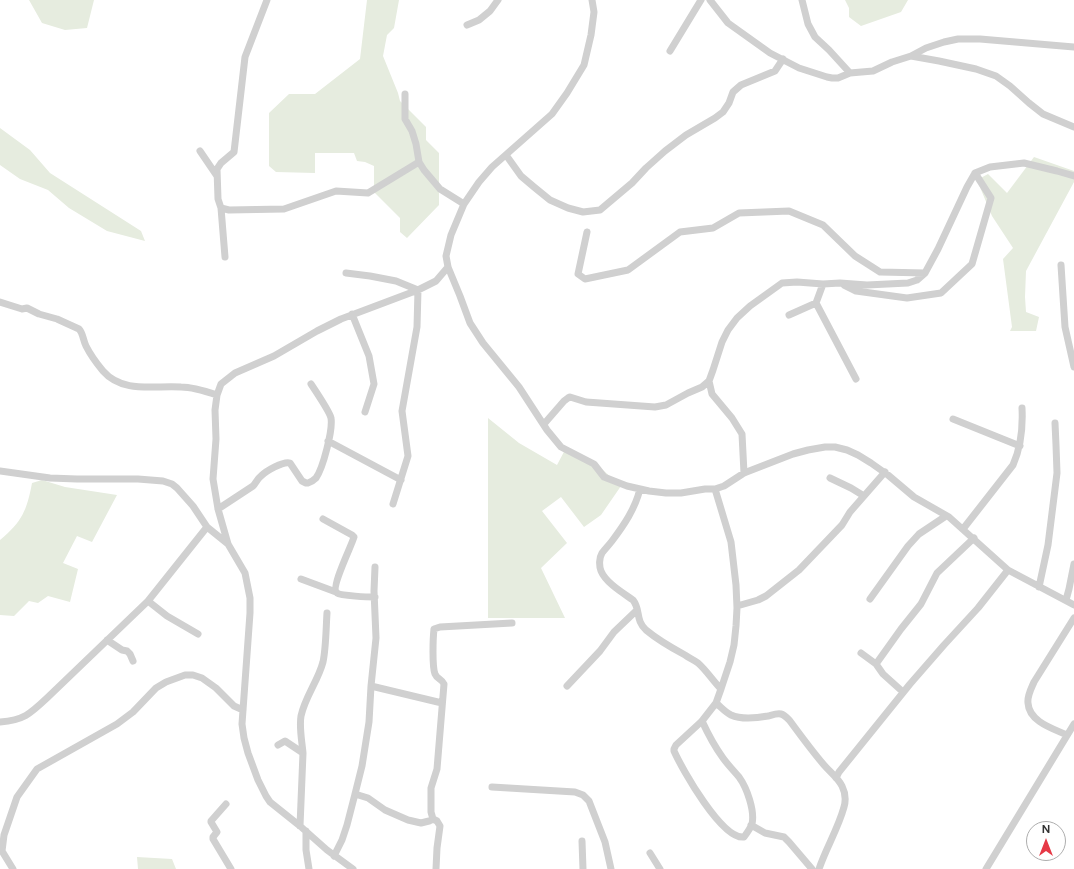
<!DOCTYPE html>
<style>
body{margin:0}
#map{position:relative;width:1074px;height:869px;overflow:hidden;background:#fff;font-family:Figtree,sans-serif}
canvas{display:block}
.north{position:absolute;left:1026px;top:821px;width:40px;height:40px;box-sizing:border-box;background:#fff;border:1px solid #adadad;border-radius:50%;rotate:0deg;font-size:11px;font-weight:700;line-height:16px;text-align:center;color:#333}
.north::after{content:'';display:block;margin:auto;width:14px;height:18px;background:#e63946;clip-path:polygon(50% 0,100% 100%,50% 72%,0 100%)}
</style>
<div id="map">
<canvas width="1074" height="869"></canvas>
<div class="north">N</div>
</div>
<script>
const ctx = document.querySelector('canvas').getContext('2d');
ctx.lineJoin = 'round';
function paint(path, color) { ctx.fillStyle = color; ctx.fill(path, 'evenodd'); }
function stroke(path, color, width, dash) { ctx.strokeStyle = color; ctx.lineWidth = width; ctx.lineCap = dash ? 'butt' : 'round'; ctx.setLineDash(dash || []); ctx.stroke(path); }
const green = new Path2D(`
 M 29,0 L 94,0 L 87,28 L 65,30 L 42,23 Z
 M 367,0 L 399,0 L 394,28 L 387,35 L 383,56 L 398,93 L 400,101 L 426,127 L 426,140 L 439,153 L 439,205 L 407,238 L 400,232 L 400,218 L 374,192 L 374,166 L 365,162 L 357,161 L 354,153 L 315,153 L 315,173 L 276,172 L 269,166 L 269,113 L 289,94 L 315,94 L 360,59 Z
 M 845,0 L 908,0 L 901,12 L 861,26 L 849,17 L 849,8 Z
 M 0,128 L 30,150 L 50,173 L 141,231 L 145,241 L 107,231 L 69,208 L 48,190 L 20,179 L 0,165 Z
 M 1034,157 L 1074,171 L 1074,182 L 1026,271 L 1025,297 L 1026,312 L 1039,317 L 1036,331 L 1010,331 L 1012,327 L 1003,259 L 1013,248 L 992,216 L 977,180 L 988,174 L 1007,193 Z
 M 488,418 L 519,443 L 557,465 L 566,448 L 596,464 L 621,486 L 601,515 L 584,527 L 561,497 L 542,511 L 567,543 L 541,568 L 565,618 L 488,618 Z
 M 42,480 L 65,487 L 117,495 L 92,542 L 77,536 L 63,563 L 78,569 L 70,602 L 48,596 L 38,603 L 29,601 L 14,616 L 0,615 L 0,540 C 22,522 27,510 32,483 Z
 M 137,857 L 172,859 L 176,869 L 138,869 Z`);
const minor = new Path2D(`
 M 267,0 L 245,57 L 234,152 L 221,163 L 217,169 L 218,199 L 221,208 L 229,210 L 284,209 L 336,191 L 368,193 L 419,162
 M 592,0 L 594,12 L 591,35 L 584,65 L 567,93 L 552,114 L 492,167 L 479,182 L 464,204 L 451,235 L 446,256 L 448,267 L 460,296 L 470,323 L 483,343 L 519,387 L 547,430 L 561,447 L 594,464 L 604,477 L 627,486 L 649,491 L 666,493 L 681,493 L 705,489 L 715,489 L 724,486 L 744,473 L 793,454 L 808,450 L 825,447 L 835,447 L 847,450 L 858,455 L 871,463 L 888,475 L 914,497 L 949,517 L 1008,570 L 1074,605
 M 710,0 L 728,23 L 770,53 L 799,68 L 827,77 L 832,78 L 838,78 L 850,73 L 873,71 L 892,62 L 911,56 L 939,61 L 976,69 L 996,76 L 1010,86 L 1029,103 L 1043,114 L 1074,127
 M 802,0 L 808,24 L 815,37 L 829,50 L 850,73
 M 467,25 L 479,20 L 490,11 L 498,0
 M 670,51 L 701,0
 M 911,56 L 926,48 L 944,42 L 958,39 L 980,39 L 1074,47
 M 405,94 L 405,119 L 412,131 L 416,144 L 419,162 L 424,170 L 440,189 L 464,204
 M 200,151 L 217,176
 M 506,155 L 521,176 L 534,187 L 550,200 L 568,208 L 583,212 L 600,210 L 632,183 L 646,168 L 665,151 L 686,135 L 715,118 L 723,112 L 729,103 L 733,92 L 741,85 L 775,71 L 783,59
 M 221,208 L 225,257
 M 587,232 L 578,274 L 585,279 L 628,270 L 680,232 L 713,228 L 739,213 L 789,211 L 823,225 L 855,256 L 880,272 L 925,273
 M 1061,265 L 1065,327 L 1074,367
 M 346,273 L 370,276 L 396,281 L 418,290 L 417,327 L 402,411 L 408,456 L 393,504
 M 823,284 L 816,303 L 856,379
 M 844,285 L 856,291 L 907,298 L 941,293 L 972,264 L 991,198 L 975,173
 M 0,302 L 22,309 L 27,308 L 39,314 L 57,319 L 79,329 C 83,333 83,340 86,346 C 89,352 98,365 103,371 C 123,394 155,385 181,387 C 193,387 205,391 217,395
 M 352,314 L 369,356 L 374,384 L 365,412
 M 789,315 L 816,303
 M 709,381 L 712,394 L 732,418 L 742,434 L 744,473
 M 953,419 L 1020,446
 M 544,424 L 564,401 L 568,398 L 570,397 L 586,402 L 600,403 L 655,407 L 666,405 L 688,393 L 702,387 L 709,381 L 713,370 L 722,342 L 728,330 L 737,318 L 750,306 L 782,283 L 797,282 L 823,284 L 840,283 L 867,285 L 908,283 L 917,280 L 925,273 L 938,249 L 967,187 L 975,173 L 990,167 L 1024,163 L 1057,171 L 1074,176
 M 328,441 L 401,480
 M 0,471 L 50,478 L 77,479 L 138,479 L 163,481 L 172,484 L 177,488 L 193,506 L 207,527 L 228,544
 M 830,478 L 851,488 L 864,496
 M 640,489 C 635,509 624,525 612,541 C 609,545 605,549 602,553 C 599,558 599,566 601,571 C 606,583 623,593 633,600 C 641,610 635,620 646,630 C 658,640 672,648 685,655 C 689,658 694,660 698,663 C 707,671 713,681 721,689 L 716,703 C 721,707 725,712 731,715 C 742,720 757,718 768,716 C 772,715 777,713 781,714 C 785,715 788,719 790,721 C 801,736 812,751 824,765 C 830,772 838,778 842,786 C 845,792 846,800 844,807 C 838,829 826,848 819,869
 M 715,489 L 731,542 L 736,585 L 737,608 L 736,626 L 734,645 L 730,662 L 721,689
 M 218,509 L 253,486 C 256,483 257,479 261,476 C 266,471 283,461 290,463 L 302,481 L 306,483 L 308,483 C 311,482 314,480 316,478 C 323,468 333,430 331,418 C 330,413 315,390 311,384
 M 323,519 L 352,535 L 354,537 C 352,545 330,588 337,593 C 341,596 369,597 375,597
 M 963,529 L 1013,465 C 1021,447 1023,428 1022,408
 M 301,579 L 336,592
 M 1039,587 L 1048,545 L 1057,473 L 1056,445 L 1055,423
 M 870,599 L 908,546 L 919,534 L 946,516
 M 1066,600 L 1069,589 L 1074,564
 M 148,601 L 167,616 L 198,634
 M 737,606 L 758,600 L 766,596 L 799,570 L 842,525 L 850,512 L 885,472
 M 107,640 L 122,650 L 127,651 L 130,654 L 133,661
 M 861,653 L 876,664 L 883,674 L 903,692
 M 876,664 L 901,629 L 921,604 L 937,573 L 974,538
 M 371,686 L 442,703
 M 567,686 L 600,651 L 614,632 L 637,610
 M 702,721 C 708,734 715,747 723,758 C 728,765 734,771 739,777 C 747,788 755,811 752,824 C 750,829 747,833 744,837 C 722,840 682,769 674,751 L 674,749 L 676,745 L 702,721 L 716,703
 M 0,722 C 24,720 30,714 47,698 L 148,601 L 207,527
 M 1067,735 C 1054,729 1029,722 1028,703 C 1027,696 1031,689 1034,682 L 1074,618
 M 278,745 L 285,741 L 303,753 L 300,826
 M 303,753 C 302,741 299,728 301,716 C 305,697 318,681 323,662 C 326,648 326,628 327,613
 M 836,778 L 839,772 L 910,684 L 944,645 L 978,608 L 1008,570
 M 492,787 L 575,792 L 583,795 L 589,801 L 605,842 L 611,869
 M 355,794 L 368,798 L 385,810 L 408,820 L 421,823 L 429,821 L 433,819
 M 226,804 L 211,821 L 211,822 L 217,832 L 213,837 L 213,839 L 231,869
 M 751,825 L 765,833 L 784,837 L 789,842 L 812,869
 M 306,831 L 306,850 L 309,869
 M 582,841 L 583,869
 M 650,853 L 660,869
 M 334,856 L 342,840 L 347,825 L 355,794 L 362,766 L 369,722 L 371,686 L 376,638 L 374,591 L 375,567
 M 13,869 L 2,851 L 4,835 L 17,797 L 37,769 L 117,724 L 133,712 L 156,688 L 166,682 L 185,675 L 193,675 L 202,678 L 216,688 L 234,706 L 243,710
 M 353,869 L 327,850 L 300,826 L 270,802 L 266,796 L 258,780 L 248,753 L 244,738 L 242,724 L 243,710 L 250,613 L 250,598 L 245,573 L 228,544 L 218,509 L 213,479 L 216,439 L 215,410 L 217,395 L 221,384 L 235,373 L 274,356 L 317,331 L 341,319 L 418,290 L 436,281 L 448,267
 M 436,869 L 437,848 L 440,826 L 437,821 L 433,819 L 431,812 L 431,788 L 437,769 L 444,684 C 442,679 437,679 435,674 C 432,666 433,638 434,629 L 440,627 L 512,623
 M 986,869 L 1074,724`);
paint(green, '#e6ecdf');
stroke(minor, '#d0d0d0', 7);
</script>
